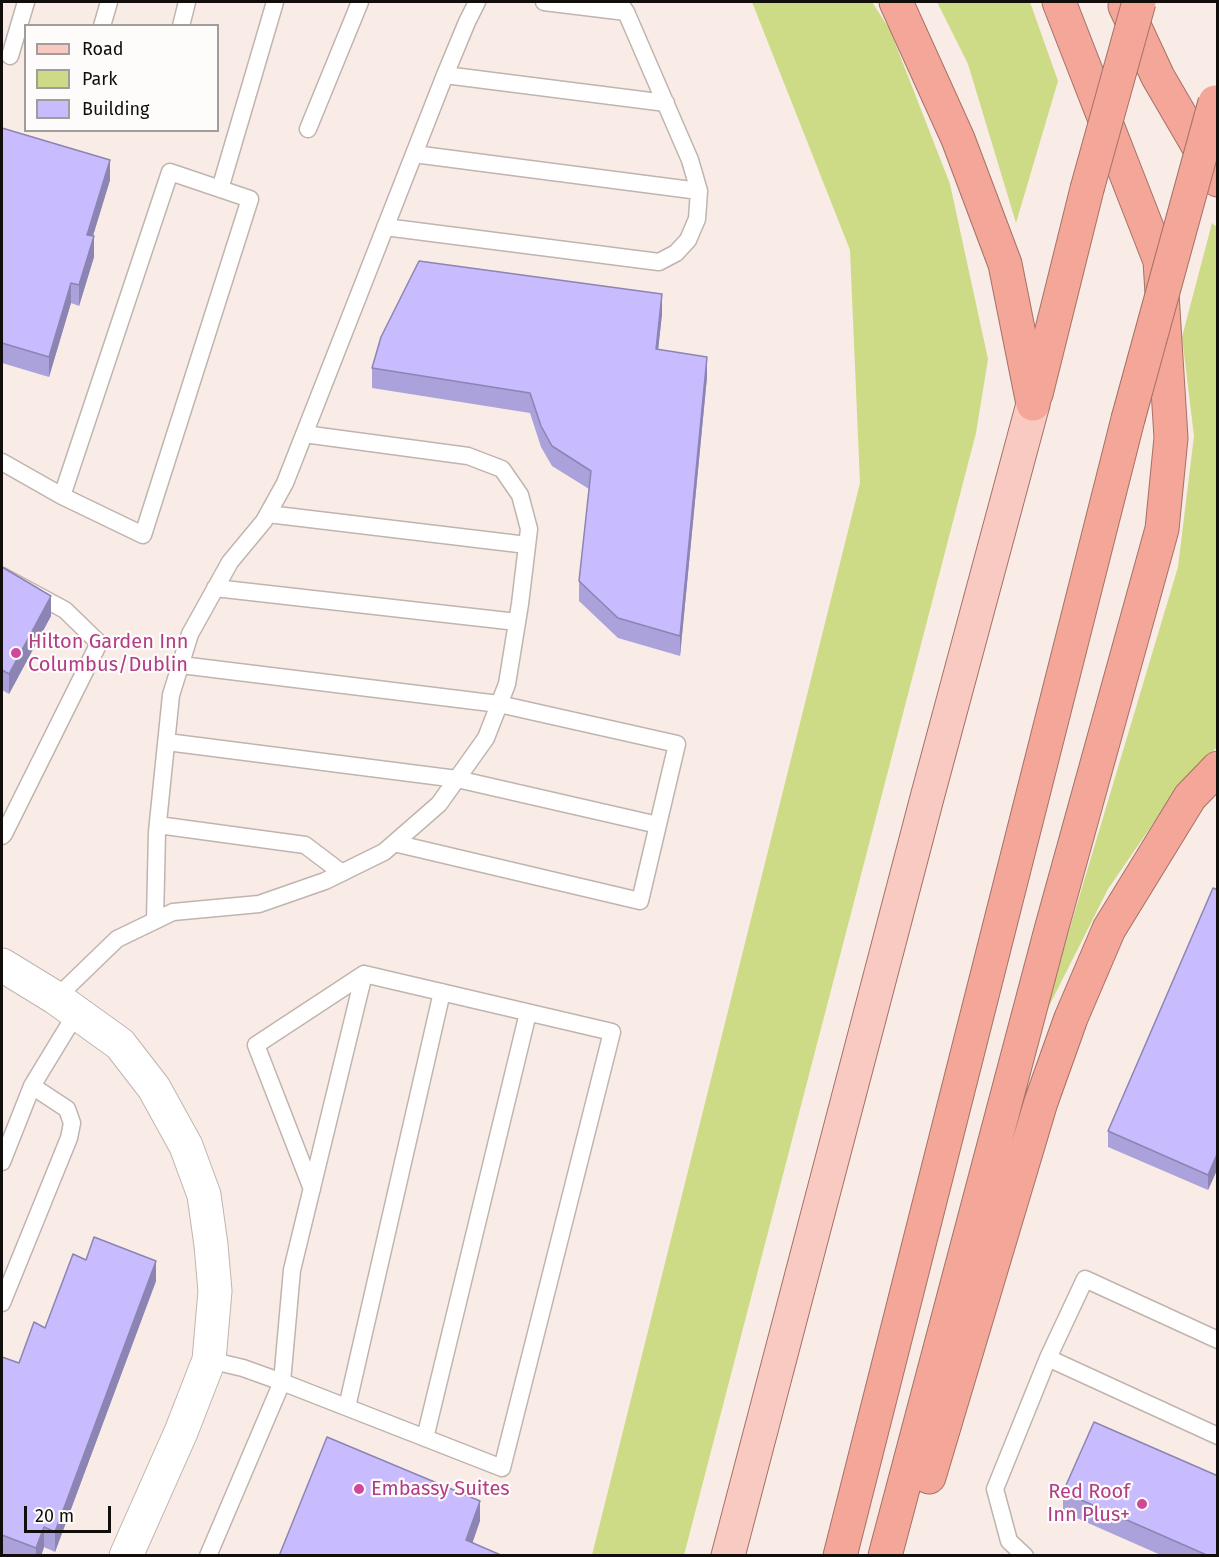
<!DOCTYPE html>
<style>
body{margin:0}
#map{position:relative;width:1219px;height:1557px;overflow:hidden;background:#f9ece6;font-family:"Fira Sans",sans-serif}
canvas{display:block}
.frame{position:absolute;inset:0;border:3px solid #120e0c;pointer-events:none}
.legend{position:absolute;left:24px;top:24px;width:195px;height:108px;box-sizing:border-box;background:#fefcfa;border:2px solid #a09d9b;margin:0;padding:8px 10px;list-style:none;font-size:18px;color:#120e0c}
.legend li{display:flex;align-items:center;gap:12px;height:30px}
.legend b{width:30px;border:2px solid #a09d9b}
.scale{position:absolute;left:24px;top:1506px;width:87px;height:27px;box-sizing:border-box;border:3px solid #120e0c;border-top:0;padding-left:8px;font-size:18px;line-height:21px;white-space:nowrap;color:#120e0c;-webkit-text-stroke:4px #fefcfa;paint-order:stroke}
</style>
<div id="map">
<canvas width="1219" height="1557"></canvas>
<div class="frame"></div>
<ul class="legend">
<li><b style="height:8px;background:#f8cac1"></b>Road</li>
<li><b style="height:16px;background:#cddb86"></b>Park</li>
<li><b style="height:16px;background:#c8bcff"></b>Building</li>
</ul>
<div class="scale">20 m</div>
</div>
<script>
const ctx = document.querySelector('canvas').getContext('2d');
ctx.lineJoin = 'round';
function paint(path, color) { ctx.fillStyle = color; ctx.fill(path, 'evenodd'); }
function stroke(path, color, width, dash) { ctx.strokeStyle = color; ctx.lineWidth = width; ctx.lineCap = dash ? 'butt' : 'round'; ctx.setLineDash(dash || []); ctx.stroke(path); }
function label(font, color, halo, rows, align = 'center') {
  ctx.font = font + ' "Fira Sans",sans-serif'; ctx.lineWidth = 4.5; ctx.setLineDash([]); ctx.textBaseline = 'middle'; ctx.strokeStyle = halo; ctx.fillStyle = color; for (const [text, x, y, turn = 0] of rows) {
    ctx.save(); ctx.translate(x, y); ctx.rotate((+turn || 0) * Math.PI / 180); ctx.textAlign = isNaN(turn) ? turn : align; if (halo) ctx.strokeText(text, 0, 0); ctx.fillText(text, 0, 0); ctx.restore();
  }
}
const green = new Path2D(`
 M 752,2 L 872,2 L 890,30 L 950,184 L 988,359 L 976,433 L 684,1555 L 592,1555 L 860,483 L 850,250 Z
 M 937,2 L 1030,2 L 1058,81 L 1016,223 L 968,64 Z
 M 1212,223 L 1218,228 L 1217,747 L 1181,783 L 1108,889 L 1043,1018 L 1178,567 L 1194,436 L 1182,337 Z`);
const lane = new Path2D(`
 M 544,2 L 626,12
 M 102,26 L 109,2
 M 181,26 L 187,2
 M 10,56 L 26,2
 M 445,75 L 666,103
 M 308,129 L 360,2
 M 414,154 L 699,191
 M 220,189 L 275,2
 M 385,227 L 659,262 L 676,253 L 688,240 L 697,219 L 699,191 L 690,160 L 626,12 L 619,2
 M 2,462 L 62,496 L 143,535 L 250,199 L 170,172 L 62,496
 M 268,514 L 527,545
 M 2,576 L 65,610 L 99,643 L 4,834 L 2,836
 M 215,588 L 517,622
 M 181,665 L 499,704 L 677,744 L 640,901 L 394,843
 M 167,742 L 457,779 L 658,825
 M 158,825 L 305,845 L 342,873
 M 155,920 L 157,832 L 171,695 L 190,634 L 230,562 L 264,521 L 285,483 L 445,75 L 467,22 L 477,2
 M 56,998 L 117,939 L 173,912 L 259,904 L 325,881 L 384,852 L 439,804 L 486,738 L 507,684 L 520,604 L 529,529 L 520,495 L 502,469 L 468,456 L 304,434
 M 2,1162 L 32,1086 L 77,1012
 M 312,1189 L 256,1045 L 364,974
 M 2,1303 L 69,1138 L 72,1123 L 67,1109 L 32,1086
 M 1048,1358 L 1218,1436
 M 347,1407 L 442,992
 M 425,1438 L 528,1013
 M 208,1556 L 282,1382 L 292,1270 L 364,974 L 612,1032 L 502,1468 L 282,1382 L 243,1368 L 209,1360
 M 1025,1556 L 1009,1541 L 995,1489 L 1048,1358 L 1085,1279 L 1218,1340`);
const street = new Path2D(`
 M 2,965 L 56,998 L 120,1044 L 154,1088 L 186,1146 L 204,1195 L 211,1245 L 215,1291 L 209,1360 L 181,1432 L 126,1556`);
const primary = new Path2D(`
 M 728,1556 L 928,794 L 1033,404`);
const highway = new Path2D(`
 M 896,2 L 958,139 L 1005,264 L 1033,404
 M 1125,6 L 1158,77 L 1218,180
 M 1036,394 L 1087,189
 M 929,1477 L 1041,1102 L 1071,1018 L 1109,929 L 1190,797 L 1218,768
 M 840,1556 L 1128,419
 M 885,1556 L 1051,930 L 1162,529 L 1171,438 L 1160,261 L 1059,2`);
const highwayBridge = new Path2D(`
 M 1087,189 L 1139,2
 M 1128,419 L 1215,102`);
const wall = new Path2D(`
 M 2,128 L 110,180 L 93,236 L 94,257 L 79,306 L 71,303 L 49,377 L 2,363 Z
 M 662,314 L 658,350 L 707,377 L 680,656 L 618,638 L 579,601 L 579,581 L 589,489 L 552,466 L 541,447 L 530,413 L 372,388 L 372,368 Z
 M 2,567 L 51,616 L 9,694 L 2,690 Z
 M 1218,890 L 1218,1168 L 1208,1190 L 1108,1147 L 1108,1131 Z
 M 86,1260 L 156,1281 L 55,1552 L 44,1547 L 41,1556 L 2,1555 L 2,1357 L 19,1363 L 45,1328 Z
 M 1063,1492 L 1218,1556 L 1163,1556 L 1063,1512 Z`);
const shadedWall = new Path2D(`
 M 110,160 L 110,180 L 87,255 L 87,235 Z
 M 94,236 L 94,257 L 79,306 L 79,285 Z
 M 71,283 L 71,303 L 49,377 L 49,357 Z
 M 662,294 L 662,314 L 656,369 L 656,349 Z
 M 707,357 L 707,377 L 680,656 L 680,636 Z
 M 51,596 L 51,616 L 9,694 L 9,674 Z
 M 1218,1152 L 1218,1168 L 1208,1190 L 1208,1175 Z
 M 156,1261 L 156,1281 L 55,1552 L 55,1532 Z
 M 480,1501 L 480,1521 L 468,1556 L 466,1540 Z
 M 44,1527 L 44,1547 L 41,1556 L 36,1556 L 36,1548 Z`);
const building = new Path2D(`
 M 2,128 L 110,160 L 87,235 L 94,236 L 79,285 L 71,283 L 49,357 L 2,343 Z
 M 419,261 L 662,294 L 656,349 L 707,357 L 680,636 L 618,618 L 579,581 L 591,471 L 552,446 L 541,426 L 530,393 L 372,368 L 381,337 Z
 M 2,567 L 51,596 L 9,674 L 2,670 Z
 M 1213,888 L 1218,890 L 1218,1152 L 1208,1175 L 1108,1131 Z
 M 94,1237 L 156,1261 L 55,1532 L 44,1527 L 36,1548 L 2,1535 L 2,1357 L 19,1363 L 34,1322 L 45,1328 L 73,1254 L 86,1260 Z
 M 1094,1422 L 1218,1476 L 1218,1556 L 1209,1556 L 1063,1492 Z
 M 327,1437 L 480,1501 L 466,1540 L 503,1556 L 279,1556 Z`);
const markers = [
 [16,653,6,"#d1479c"],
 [359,1489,6,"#d1479c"],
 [1142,1504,6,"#d1479c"]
];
const hotelNames = [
 ["Hilton Garden Inn",28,642],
 ["Columbus/Dublin",28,665],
 ["Embassy Suites",371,1489],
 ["Red Roof",1130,1492,"right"],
 ["Inn Plus+",1130,1515,"right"]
];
paint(green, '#cddb86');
stroke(lane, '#c0b4ae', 19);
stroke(street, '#c0b4ae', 35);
stroke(primary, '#a57167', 35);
stroke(highway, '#a57167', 35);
stroke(lane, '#fff', 16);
stroke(street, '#fff', 33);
stroke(primary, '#f8cac1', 33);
stroke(highway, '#f4a698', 33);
stroke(highwayBridge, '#a57167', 35, []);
stroke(highwayBridge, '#f4a698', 33);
paint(wall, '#aca2db');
paint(shadedWall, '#8c84b2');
paint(building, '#c8bcff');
stroke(building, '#8c84b2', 1.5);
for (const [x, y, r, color] of markers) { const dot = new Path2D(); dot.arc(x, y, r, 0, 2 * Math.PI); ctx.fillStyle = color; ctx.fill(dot); stroke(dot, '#fefcfa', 2); }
label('20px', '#b23c85', '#fefcfa', hotelNames, 'left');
</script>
